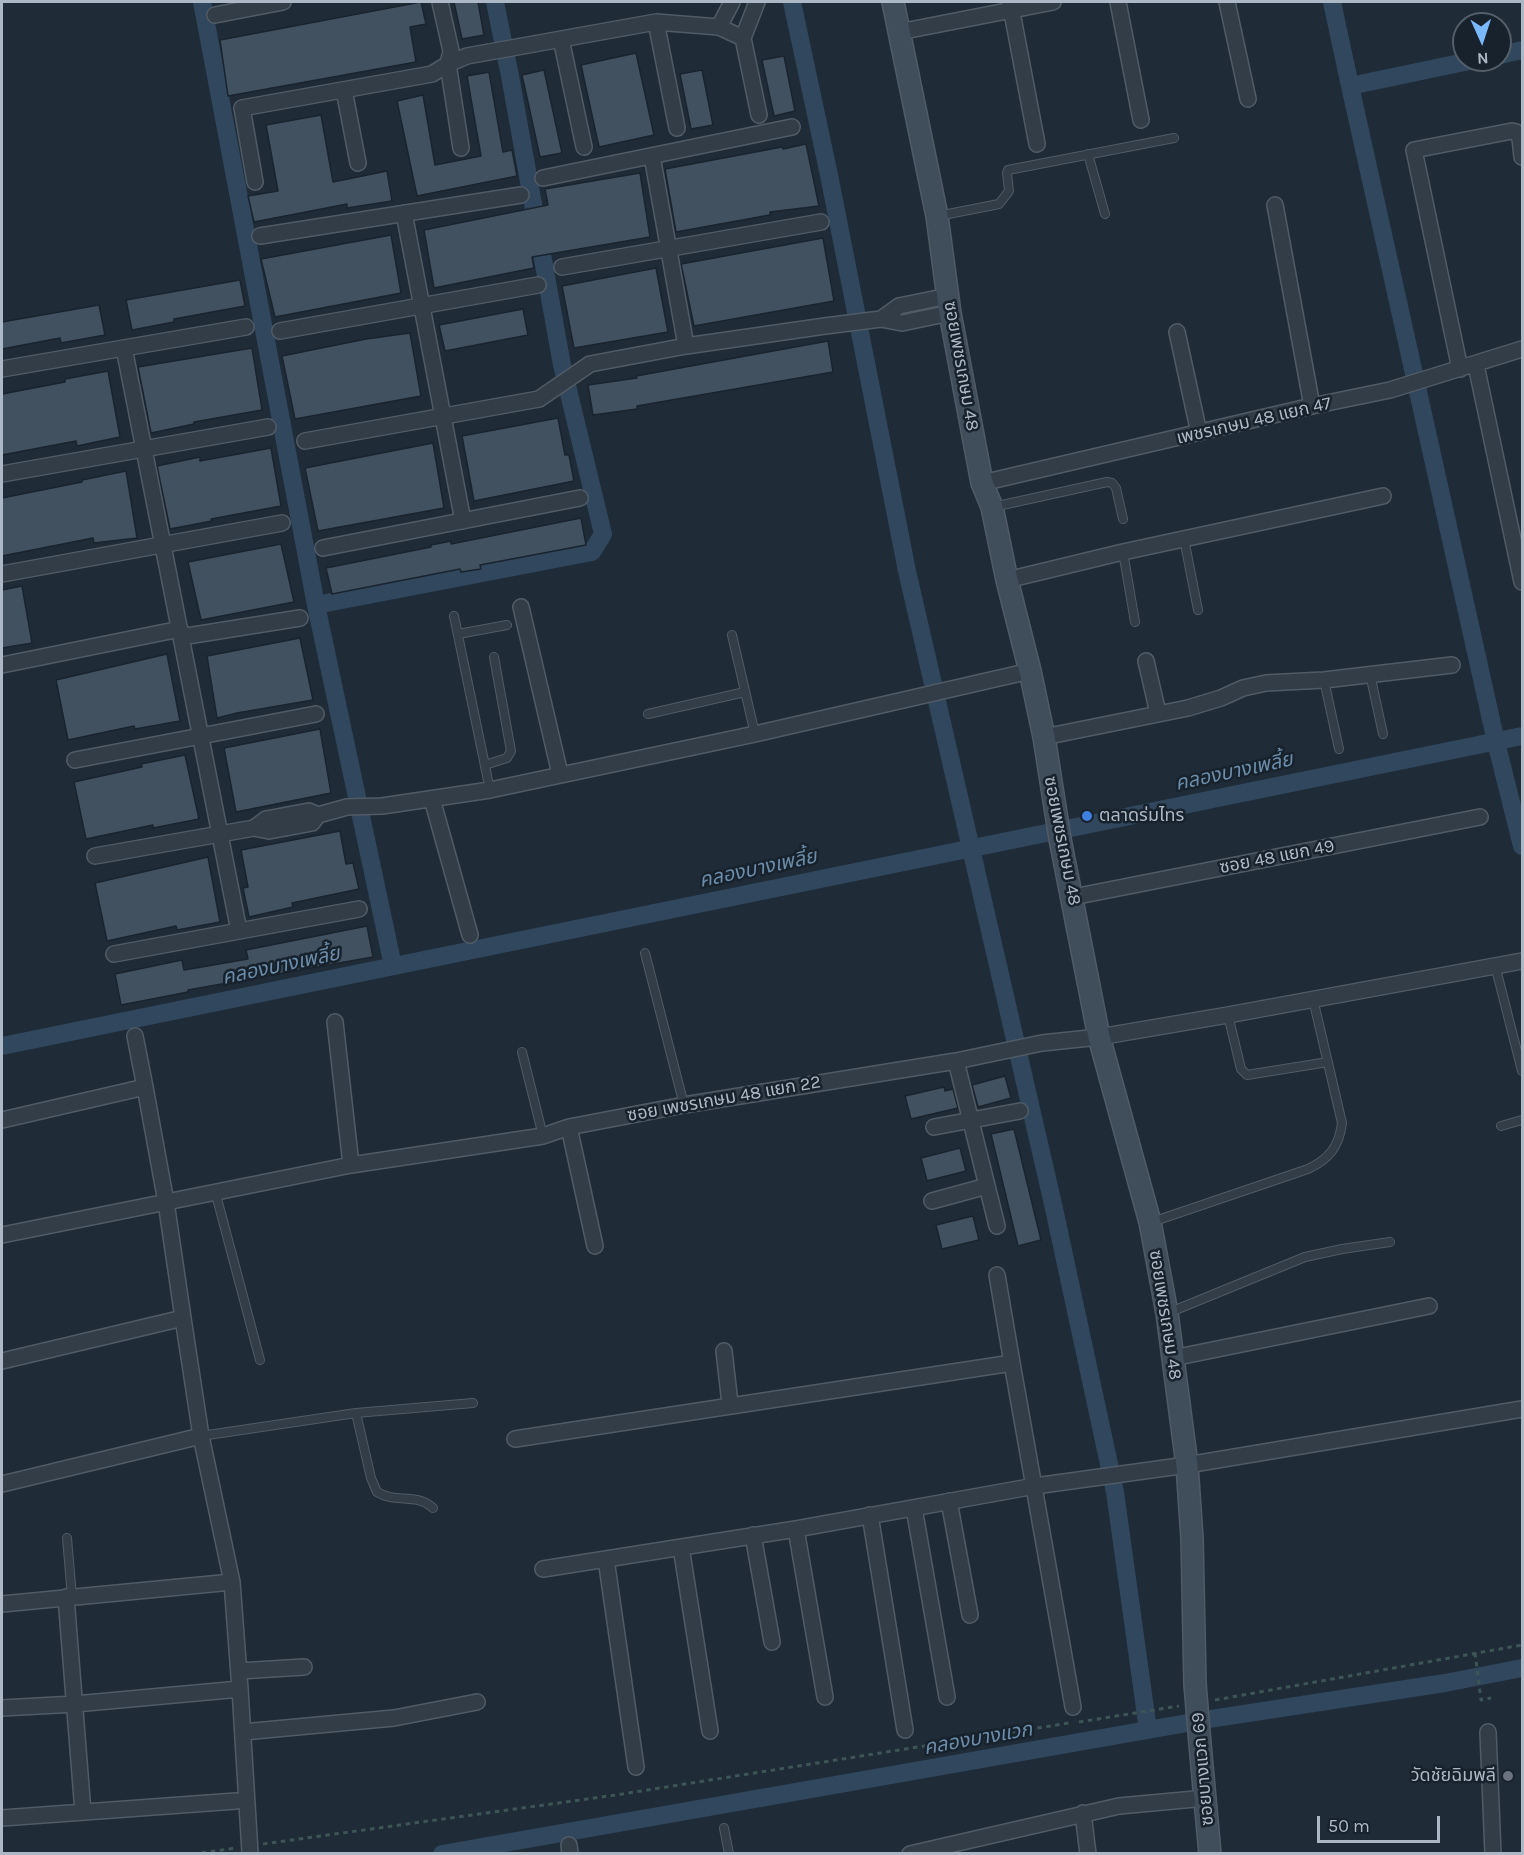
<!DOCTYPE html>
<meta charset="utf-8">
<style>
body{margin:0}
#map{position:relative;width:1524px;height:1855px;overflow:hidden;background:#1f2c37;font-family:Karla,sans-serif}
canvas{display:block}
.frame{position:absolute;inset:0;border:3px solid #acb8c5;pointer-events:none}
.north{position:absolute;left:1452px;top:12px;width:60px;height:60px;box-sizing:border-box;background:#18222c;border:2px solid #535e69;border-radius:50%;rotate:177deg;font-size:16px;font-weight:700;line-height:24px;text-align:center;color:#acb8c5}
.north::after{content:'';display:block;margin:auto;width:21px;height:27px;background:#7ab9fc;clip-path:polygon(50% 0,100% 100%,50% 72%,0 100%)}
.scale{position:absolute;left:1317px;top:1816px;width:123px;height:27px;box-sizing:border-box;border:3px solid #acb8c5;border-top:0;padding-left:8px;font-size:18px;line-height:21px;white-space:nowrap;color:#acb8c5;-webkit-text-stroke:4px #18222c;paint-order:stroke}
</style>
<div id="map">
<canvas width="1524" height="1855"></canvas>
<div class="frame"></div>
<div class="north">N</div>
<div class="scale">50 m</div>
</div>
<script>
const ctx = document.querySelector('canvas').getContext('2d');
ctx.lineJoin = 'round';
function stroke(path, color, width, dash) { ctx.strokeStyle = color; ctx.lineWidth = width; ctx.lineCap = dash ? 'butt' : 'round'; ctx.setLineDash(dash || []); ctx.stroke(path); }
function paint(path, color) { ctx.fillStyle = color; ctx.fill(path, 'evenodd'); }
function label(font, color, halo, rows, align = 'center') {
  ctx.font = font + ' Karla,"Noto Sans Thai",sans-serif'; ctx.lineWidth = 5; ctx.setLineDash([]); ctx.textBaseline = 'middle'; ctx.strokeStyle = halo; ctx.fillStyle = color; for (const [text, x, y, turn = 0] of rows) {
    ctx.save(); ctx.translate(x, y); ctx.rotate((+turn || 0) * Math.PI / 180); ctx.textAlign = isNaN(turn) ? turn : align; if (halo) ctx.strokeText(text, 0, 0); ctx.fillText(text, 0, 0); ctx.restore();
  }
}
const canal = new Path2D(`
 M 202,2 L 316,605 L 393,966
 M 792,2 L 829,175 L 907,571 L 1053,1204 L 1115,1492 L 1148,1730
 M 1332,2 L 1350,86
 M 1500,55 L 1522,50
 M 1474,60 L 1350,86 L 1496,742 L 1522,846
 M 316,605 L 592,552 L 603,534 L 562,365 L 510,76 L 495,2
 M 2,1046 L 1522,736
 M 442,1854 L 1210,1719 L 1445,1683 L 1522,1668`);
const building = new Path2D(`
 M 421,2 L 426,24 L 410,27 L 416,62 L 228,96 L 220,40 Z
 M 454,2 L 478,2 L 484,35 L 462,39 Z
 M 636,53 L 654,135 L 599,147 L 581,65 Z
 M 784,56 L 795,111 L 774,116 L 762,60 Z
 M 544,70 L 562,153 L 540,157 L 522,75 Z
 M 702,70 L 713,125 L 691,129 L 680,74 Z
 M 489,72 L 503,152 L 512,150 L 517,176 L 417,196 L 397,101 L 423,95 L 435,165 L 481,156 L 467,76 Z
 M 321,115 L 333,182 L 387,171 L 392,201 L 347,208 L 347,204 L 254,222 L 248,196 L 278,191 L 266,125 Z
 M 806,144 L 819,206 L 770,212 L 770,215 L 676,232 L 665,169 L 782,147 L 783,149 Z
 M 640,173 L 650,237 L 532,257 L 534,268 L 434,288 L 424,230 L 548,205 L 545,189 Z
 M 391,235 L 401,293 L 275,317 L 261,259 Z
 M 823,238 L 834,301 L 694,326 L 681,264 Z
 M 656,268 L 668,332 L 574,348 L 562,286 Z
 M 240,280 L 245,306 L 174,319 L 174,322 L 132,330 L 126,300 Z
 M 99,305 L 105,335 L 61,343 L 60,338 L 2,349 L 2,322 Z
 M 523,309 L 528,335 L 445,351 L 439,325 Z
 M 410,333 L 421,396 L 295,419 L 282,356 L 366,339 Z
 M 828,341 L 833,372 L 637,406 L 637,409 L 593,415 L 588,385 L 637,378 L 636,376 Z
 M 252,348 L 262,410 L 194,422 L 194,424 L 151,433 L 138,367 Z
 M 108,371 L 120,437 L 77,446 L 76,441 L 2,455 L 2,394 L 65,382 L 65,379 Z
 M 558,418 L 565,455 L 569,455 L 574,481 L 474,501 L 462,436 Z
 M 433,443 L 444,508 L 318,531 L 305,468 Z
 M 271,448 L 281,506 L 211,519 L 212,521 L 170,529 L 157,466 L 200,457 L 200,461 Z
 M 126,471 L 137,538 L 94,543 L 93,538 L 2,556 L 2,498 L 82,482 L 82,480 Z
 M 581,518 L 586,545 L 480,565 L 481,569 L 461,572 L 460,569 L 332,594 L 326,568 L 431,547 L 431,545 L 451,541 L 451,544 Z
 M 281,544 L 294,602 L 201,620 L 188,562 Z
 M 22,586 L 32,643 L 2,648 L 2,590 Z
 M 300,638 L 313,700 L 237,713 L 217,718 L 207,656 Z
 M 167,654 L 180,721 L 135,729 L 134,726 L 68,740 L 56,680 Z
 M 320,729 L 331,793 L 236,812 L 224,748 Z
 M 185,755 L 199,819 L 153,828 L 153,825 L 86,839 L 74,782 L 142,767 L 141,764 Z
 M 340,831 L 346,864 L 353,863 L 359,889 L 292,903 L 293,907 L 249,917 L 243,888 L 248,887 L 241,850 Z
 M 208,857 L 220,922 L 177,930 L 176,926 L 107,941 L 95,883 Z
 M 367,926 L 373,957 L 188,990 L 188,992 L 121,1005 L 115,974 L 182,960 L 184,970 L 248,959 L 246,950 Z
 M 1005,1076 L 1011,1098 L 978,1107 L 972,1085 Z
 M 944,1087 L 945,1091 L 953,1089 L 958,1108 L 911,1119 L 905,1096 Z
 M 1014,1129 L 1041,1240 L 1018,1246 L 991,1134 Z
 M 960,1148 L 966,1171 L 927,1181 L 921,1158 Z
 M 973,1216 L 979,1240 L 942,1249 L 936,1225 Z`);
const path = new Path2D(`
 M 1475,1653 L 1481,1700 L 1491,1698
 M 1215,1700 L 1522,1645
 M 1079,1722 L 1179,1706
 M 263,1844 L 616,1795 L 1069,1723
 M 193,1854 L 236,1848`);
const lane = new Path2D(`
 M 1088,154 L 1105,214
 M 938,216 L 999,204 L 1009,191 L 1007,173 L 1008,170 L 1174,138
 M 993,507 L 1107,482 L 1112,483 L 1116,488 L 1123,519
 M 1184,539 L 1198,610
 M 1123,552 L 1135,622
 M 454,616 L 490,790
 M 458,634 L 507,625
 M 732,635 L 755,734
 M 1370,674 L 1383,734
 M 1324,680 L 1339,749
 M 648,714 L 745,692
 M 485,765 L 507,758 L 511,751 L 494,657
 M 645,953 L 684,1105
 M 1495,965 L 1522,1071
 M 1228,1015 L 1241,1069 L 1247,1075 L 1328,1062
 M 522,1052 L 543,1136
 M 1501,1126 L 1522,1120
 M 215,1191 L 260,1360
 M 1152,1222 L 1308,1169 C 1329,1159 1339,1147 1342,1123 L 1313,999
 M 1168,1313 L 1305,1257 L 1342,1249 L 1390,1242
 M 356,1413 L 371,1478 L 377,1492 C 396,1504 415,1492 433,1508
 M 201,1436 L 356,1413 L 473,1403
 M 67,1538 L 72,1597
 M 724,1828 L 729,1854`);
const street = new Path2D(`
 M 440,2 L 451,51 L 448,64 L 461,148
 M 1010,2 L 1037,144
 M 1118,2 L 1141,120
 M 1227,2 L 1248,99
 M 215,15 L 283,2
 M 656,22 L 677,128
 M 719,27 L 732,2
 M 899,32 L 1053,2
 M 743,38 L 757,2
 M 561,39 L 584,147
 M 344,90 L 358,163
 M 652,156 L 686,346
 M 543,178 L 792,127
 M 255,182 L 242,108 L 432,74 L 448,64 L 467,56 L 656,22 L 719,27 L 743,38 L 759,115
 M 1275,205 L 1312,406
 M 404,213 L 463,521
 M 260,236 L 521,195
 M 562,267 L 821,222
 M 881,319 L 899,306 L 948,296
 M 280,331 L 538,285
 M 1177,332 L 1199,433
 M 124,348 L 239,931
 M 1476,365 L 1522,582
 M 2,369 L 246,327
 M 1460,369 L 1414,150 L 1512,131 L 1516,132 L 1520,138 L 1522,157
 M 305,441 L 539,399 L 590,364 L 686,346 L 825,326 L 881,319 L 902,323 L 950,313
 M 2,474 L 268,427
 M 982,483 L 1312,406 L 1390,390 L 1522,349
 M 323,548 L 580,498
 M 2,574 L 282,523
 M 1007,580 L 1123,552 L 1383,496
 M 521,607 L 560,774
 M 181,637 L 300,618
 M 1146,661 L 1158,713
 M 2,665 L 180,629
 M 1044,737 L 1188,708 L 1221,698 L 1243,688 L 1266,683 L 1324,680 L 1452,665
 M 75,760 L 316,714
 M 432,799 L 470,935
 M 254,828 L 266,819 L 309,811 L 318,815
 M 95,856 L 254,828 L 269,831 L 312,823 L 318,815 L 347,807 L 382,806 L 490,790 L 755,734 L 1030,671
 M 1073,897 L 1480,817
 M 114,954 L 359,909
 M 335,1022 L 351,1165
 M 135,1036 L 145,1087
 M 956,1061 L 997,1226
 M 2,1120 L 145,1087 L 166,1202 L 183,1318 L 2,1361
 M 569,1127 L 595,1246
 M 934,1127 L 1020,1111
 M 932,1201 L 987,1186
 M 2,1235 L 351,1165 L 543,1136 L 569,1127 L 684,1105 L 956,1061 L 1042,1043 L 1099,1037 L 1228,1015 L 1522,961
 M 997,1275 L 1012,1363
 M 724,1351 L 730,1404
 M 1173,1358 L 1429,1306
 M 515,1439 L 1012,1363 L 1073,1707
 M 2,1484 L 201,1436 L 183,1318
 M 949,1501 L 970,1615
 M 914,1508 L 947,1697
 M 870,1515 L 905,1730
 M 796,1529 L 825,1697
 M 753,1535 L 772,1642
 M 681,1547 L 710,1731
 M 606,1559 L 636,1767
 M 543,1569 L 796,1529 L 1035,1486 L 1187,1465 L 1522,1409
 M 66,1597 L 83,1812
 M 2,1604 L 232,1582 L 201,1436
 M 239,1671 L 304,1667
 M 240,1689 L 250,1853
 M 2,1708 L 75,1704 L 240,1689 L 232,1582
 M 243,1732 L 394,1718 L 477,1702
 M 1488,1732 L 1493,1854
 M 1083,1813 L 1088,1854
 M 2,1818 L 236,1801
 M 569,1845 L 570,1854
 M 910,1854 L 1119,1806 L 1206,1798`);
const secondary = new Path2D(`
 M 893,2 L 937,216 L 950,313 L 982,483 L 992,507 L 1007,580 L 1030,671 L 1044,737 L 1060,839 L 1099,1037 L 1150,1222 L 1167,1313 L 1187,1465 L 1192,1538 L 1195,1684
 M 1200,1744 L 1210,1854`);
const secondaryBridge = new Path2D(`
 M 1195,1684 L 1200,1744`);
const markers = [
 [1087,816,6,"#3f7fe0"],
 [1508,1776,6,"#6b7280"]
];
const streetNames = [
 ["ซอยเพชรเกษม 48",961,366,80],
 ["เพชรเกษม 48 แยก 47",1254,421,-13],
 ["ซอยเพชรเกษม 48",1062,841,79],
 ["ซอย 48 แยก 49",1277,857,-11],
 ["ซอย เพชรเกษม 48 แยก 22",724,1099,-10],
 ["ซอยเพชรเกษม 48",1165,1315,81],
 ["ซอยบางแวก 69",1203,1769,-95]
];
const poiNames = [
 ["ตลาดร่มไทร",1099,816],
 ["วัดชัยฉิมพลี",1496,1776,"right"]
];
const waterNames = [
 ["คลองบางเพลี้ย",1234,772,-12],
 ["คลองบางเพลี้ย",758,869,-12],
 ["คลองบางเพลี้ย",281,966,-12],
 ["คลองบางแวก",978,1739,-10]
];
stroke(canal, '#30475e', 18);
paint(building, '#425160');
stroke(building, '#1a242e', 1.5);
stroke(lane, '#505b66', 10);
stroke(street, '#505b66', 18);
stroke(secondary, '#505b66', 24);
stroke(path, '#3e5556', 3, [4.5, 4.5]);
stroke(lane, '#323d48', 8);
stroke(street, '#323d48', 15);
stroke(secondary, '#404d5b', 21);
stroke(secondaryBridge, '#505b66', 24, []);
stroke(secondaryBridge, '#404d5b', 21);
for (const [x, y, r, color] of markers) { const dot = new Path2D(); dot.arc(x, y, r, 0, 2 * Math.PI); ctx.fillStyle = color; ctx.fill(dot); stroke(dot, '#18222c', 2); }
label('18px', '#acb8c5', '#18222c', streetNames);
label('18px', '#acb8c5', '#18222c', poiNames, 'left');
label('italic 20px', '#6b8caa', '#18222c', waterNames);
</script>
